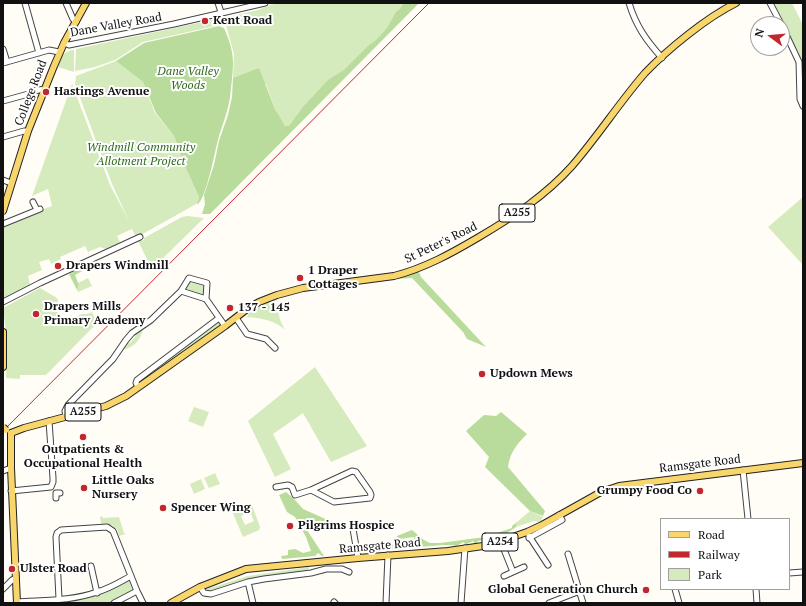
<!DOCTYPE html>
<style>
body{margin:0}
#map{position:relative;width:806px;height:606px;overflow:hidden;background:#fffdf5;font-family:"PT Serif",serif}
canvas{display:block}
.frame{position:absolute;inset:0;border:4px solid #111;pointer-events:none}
.legend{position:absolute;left:660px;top:518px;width:130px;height:72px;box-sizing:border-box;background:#fff;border:1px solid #a0a0a0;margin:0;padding:5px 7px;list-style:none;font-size:12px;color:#111}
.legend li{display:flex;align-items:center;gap:8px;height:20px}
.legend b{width:20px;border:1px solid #a0a0a0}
.north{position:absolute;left:750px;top:16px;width:40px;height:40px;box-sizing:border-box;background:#fff;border:1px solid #a0a0a0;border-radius:50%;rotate:286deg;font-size:11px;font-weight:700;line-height:16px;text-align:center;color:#111}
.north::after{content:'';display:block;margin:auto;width:14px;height:18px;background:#c4262e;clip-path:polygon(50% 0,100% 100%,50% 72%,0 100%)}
</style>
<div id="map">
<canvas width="806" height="606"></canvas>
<div class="frame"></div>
<ul class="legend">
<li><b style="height:5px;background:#f9d66b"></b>Road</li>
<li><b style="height:5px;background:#c4262e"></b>Railway</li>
<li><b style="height:11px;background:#d5ebbd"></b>Park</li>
</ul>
<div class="north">N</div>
</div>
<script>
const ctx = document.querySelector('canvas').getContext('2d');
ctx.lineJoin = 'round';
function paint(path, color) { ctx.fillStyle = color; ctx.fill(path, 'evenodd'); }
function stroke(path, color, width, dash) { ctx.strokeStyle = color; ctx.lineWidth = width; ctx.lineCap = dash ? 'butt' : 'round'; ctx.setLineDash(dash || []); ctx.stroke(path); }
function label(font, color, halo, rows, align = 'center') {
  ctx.font = font + ' "PT Serif",serif'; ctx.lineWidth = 4; ctx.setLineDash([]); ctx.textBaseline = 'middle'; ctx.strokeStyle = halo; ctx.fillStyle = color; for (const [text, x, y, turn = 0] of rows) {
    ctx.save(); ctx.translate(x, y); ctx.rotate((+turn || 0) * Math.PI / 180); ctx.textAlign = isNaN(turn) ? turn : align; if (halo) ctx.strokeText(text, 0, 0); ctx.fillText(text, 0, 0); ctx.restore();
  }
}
const green = new Path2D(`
 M 278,3 L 419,3 L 299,124 L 290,130 C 277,121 272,99 266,84 L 233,78 L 234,54 L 224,18 L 258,10 L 267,6 Z
 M 773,3 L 792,3 L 803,25 L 803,65 Z
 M 221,18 L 222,22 L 220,25 L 143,42 L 115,60 L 95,67 L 75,71 L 76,49 Z
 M 74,50 L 74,72 L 58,67 C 61,57 63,51 74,50 Z
 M 116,61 L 143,82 L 155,113 L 174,136 L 184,164 L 199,197 L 198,203 L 139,236 L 135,235 L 132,229 L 117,236 L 120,242 L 106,249 L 100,247 L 88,252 L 85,246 L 60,257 L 61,259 L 51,264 L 49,259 L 39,262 L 42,270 L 28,276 L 30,285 L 3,300 L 3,224 L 52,206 L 48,189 L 32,196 L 72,84 L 110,185 L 129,221 L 112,184 L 75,84 L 76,76 Z
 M 803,197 L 803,265 L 768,227 Z
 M 188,216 L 204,218 L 152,269 L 138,241 L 144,240 L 144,238 L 182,217 Z
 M 88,278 L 92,286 L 78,292 L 77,290 L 79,285 L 78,283 Z
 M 190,281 L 205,284 L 205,295 L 203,296 L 185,290 Z
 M 40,288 L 57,298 L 60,305 L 55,307 L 61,319 L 66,317 L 70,319 L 82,314 L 87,314 L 92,312 L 97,323 L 46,375 L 20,375 L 20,379 L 6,378 L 7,339 L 3,308 Z
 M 269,301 L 277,304 L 280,320 L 285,330 C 275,320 260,318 247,317 L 249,313 Z
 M 219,321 L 221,324 L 138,382 L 138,381 Z
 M 143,329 C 141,340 133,348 122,350 L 126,343 L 130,343 L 135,337 L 136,334 Z
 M 315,367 L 367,446 L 331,462 L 303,413 L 273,434 L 291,469 L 275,477 L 248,421 Z
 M 194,407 L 209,412 L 203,427 L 188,421 Z
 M 215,473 L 220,484 L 209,488 L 204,478 Z
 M 201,479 L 205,489 L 194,494 L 190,484 Z
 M 246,503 L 252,505 L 260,527 L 259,530 L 243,537 L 232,511 L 233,508 ZM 250,512 L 254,521 L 245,525 L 241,516 Z
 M 530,511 L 543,517 L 540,522 L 534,521 L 516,527 L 517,522 Z
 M 102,516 L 103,518 L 119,517 L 124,533 L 126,534 L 119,536 L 117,529 L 112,525 L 101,524 L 100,517 Z
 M 309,567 L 308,571 L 207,593 L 206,590 L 207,589 L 248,576 Z
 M 129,580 L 133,591 L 112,603 L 56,603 L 58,602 L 72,600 L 97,595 Z`);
const forest = new Path2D(`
 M 404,3 L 419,3 L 210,214 L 202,214 L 205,204 L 204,195 L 214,165 L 219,141 L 228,115 L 232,97 L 233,78 L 259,68 L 275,109 L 285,126 L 289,126 L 303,107 L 328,80 L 344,70 L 368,46 L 376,40 L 387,28 L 396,12 L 400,9 Z
 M 219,26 L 224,28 C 229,39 233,51 233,63 C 233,74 231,86 230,97 C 228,111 223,123 219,136 C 215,149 207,198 197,205 L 199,197 L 184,164 L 174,136 L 156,113 L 143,82 L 116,61 L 144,43 Z
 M 83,267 L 84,270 L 75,275 L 79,285 L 77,290 L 69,274 Z
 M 417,270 L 419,272 L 421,277 L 486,347 L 467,339 L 463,332 L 412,278 L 396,279 L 396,276 Z
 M 501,412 L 527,434 C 517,444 510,452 508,467 L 545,511 L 543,516 L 530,511 L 485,467 L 489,457 L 466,431 L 484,415 L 496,416 Z
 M 286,492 L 295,500 L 303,509 L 330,521 L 303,524 L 324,556 L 322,556 L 318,553 L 315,556 L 282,559 L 281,556 L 288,555 L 288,550 L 295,549 L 303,553 L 311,551 L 306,537 L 295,517 L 287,512 L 279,495 Z
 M 517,522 L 516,527 L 507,533 L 490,538 L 488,541 L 485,541 L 484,540 L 478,541 L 477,543 L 475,544 L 473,541 L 465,545 L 464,542 L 456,546 C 451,543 424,547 416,547 L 414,537 L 399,539 L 399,548 L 372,552 L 363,552 L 396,544 L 397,536 L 412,530 L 424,540 L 430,543 L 440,543 L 485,537 L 512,528 L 512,526 Z`);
const minor = new Path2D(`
 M 25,3 L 39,53
 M 66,3 L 73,19 L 76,22
 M 218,3 L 221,12
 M 629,3 C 636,26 646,40 662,58
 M 770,3 L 781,24
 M 782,26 L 799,62 L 800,99 L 803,106
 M 64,43 L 69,45 L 174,24 L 265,3
 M 3,49 L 7,62
 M 3,63 L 49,50 L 59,52
 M 3,101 L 32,93 L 33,91 L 45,89
 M 3,137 L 24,131 L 28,131
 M 3,180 L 11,183
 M 33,202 L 37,210
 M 3,224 L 40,209
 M 181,291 L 206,299 L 225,326
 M 3,302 L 40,283 L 140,237
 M 236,318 L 247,334 L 266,339 L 275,348
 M 138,387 L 136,383 L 137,380 L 219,318
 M 66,416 L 65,411 L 68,405 L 113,359 L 126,340 L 132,333 L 151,320 L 181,291 L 189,278 L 207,283 L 206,299
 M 743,470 L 748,519
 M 3,471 L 11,468
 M 276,487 L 288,485 L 292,487 L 295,495 L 311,490 L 334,502 L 370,498 L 371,495 L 370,492 L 356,472 L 352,471 L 311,490
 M 11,491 L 51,487 L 53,482 L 53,478 L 49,421
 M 56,498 L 56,493 L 60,493
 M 353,529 L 358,558
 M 529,536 L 548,565
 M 529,538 L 562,520 L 559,515
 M 501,542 L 513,572
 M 568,554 L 583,603
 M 91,566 L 97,593
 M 789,573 L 803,572
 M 504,576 L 524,567
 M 248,582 L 253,603
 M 200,587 L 204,593 L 211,594 L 248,582 L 264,579 L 311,573 L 326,569 L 342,569 L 349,572
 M 3,589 L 12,580 L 16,578
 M 675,589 L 679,603
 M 756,589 L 757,603
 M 59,599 L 56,537 L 57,533 L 61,530 L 107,527 L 113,531 L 137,591 L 143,603
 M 17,602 C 44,600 72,601 97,592 C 109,589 120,582 131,576
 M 334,602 L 335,603
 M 114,603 L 137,591
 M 386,603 L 388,555
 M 461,603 L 465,548
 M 549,603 L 580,591`);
const major = new Path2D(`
 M 3,211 L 28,131 L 54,66 L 64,43 L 86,3
 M 3,332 L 3,367
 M 11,433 L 24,428 L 106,406 L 126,396 L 225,326 L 247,309 L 259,302 L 277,295 L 303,288 L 394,276 C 425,268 452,253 479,237 C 513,217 546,195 572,166 C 598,136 619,103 645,73 C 668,49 706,18 736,3
 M 11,433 L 11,468 L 17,603
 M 171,603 L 200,587 L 246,569 L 358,558 L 448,551 L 490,545 L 527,532 L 542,525 L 601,492 L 619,486 L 803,463`);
const rail = new Path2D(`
 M 3,431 L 429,3`);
const majorBridge = new Path2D(`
 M 3,427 L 6,430`);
const markers = [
 [205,21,4,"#c4262e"],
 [46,92,4,"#c4262e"],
 [58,266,4,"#c4262e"],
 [300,278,4,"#c4262e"],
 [230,308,4,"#c4262e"],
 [36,314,4,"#c4262e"],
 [482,374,4,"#c4262e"],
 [83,437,4,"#c4262e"],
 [84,488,4,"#c4262e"],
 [700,491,4,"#c4262e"],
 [163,508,4,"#c4262e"],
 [290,526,4,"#c4262e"],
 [12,569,4,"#c4262e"],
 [646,590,4,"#c4262e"]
];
const shields = [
 [517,213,36],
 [83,412,36],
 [500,542,36]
];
const shieldNames = [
 ["A255",517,213],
 ["A255",83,412],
 ["A254",500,542]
];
const poiNames = [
 ["Kent Road",213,21],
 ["Hastings Avenue",54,92],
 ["Drapers Windmill",66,266],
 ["1 Draper",308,271],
 ["Cottages",308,285],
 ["Drapers Mills",44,307],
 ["Primary Academy",44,321],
 ["137 - 145",238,308],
 ["Updown Mews",490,374],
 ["Outpatients &",83,450,"center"],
 ["Occupational Health",83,464,"center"],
 ["Little Oaks",92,481],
 ["Nursery",92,495],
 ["Grumpy Food Co",692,491,"right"],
 ["Spencer Wing",171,508],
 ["Pilgrims Hospice",298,526],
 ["Ulster Road",20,569],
 ["Global Generation Church",638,590,"right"]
];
const streetNames = [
 ["Dane Valley Road",116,25,-10],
 ["College Road",31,93,-69],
 ["St Peter's Road",441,243,-26],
 ["Ramsgate Road",700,464,-7],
 ["Ramsgate Road",380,546,-5]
];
const parkNames = [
 ["Dane Valley",188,72],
 ["Woods",188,86],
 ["Windmill Community",141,148],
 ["Allotment Project",141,162]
];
paint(green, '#d5ebbd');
paint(forest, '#b9dc9c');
stroke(minor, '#444', 7);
stroke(major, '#222', 8);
stroke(minor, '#fff', 5);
stroke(major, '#f9d66b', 6);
stroke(rail, '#c4262e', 1);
stroke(majorBridge, '#222', 8, []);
stroke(majorBridge, '#f9d66b', 6);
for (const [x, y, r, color] of markers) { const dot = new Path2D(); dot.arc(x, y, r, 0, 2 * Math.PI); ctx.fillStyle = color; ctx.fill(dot); stroke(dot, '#fff', 1.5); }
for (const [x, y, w] of shields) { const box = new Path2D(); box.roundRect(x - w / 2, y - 9, w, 18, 3); ctx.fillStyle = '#fff'; ctx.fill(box); stroke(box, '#111', 1); }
label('bold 11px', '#111', null, shieldNames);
label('bold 12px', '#111', '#fff', poiNames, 'left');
label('12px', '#111', '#fff', streetNames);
label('italic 12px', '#2f6b1f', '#fff', parkNames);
</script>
